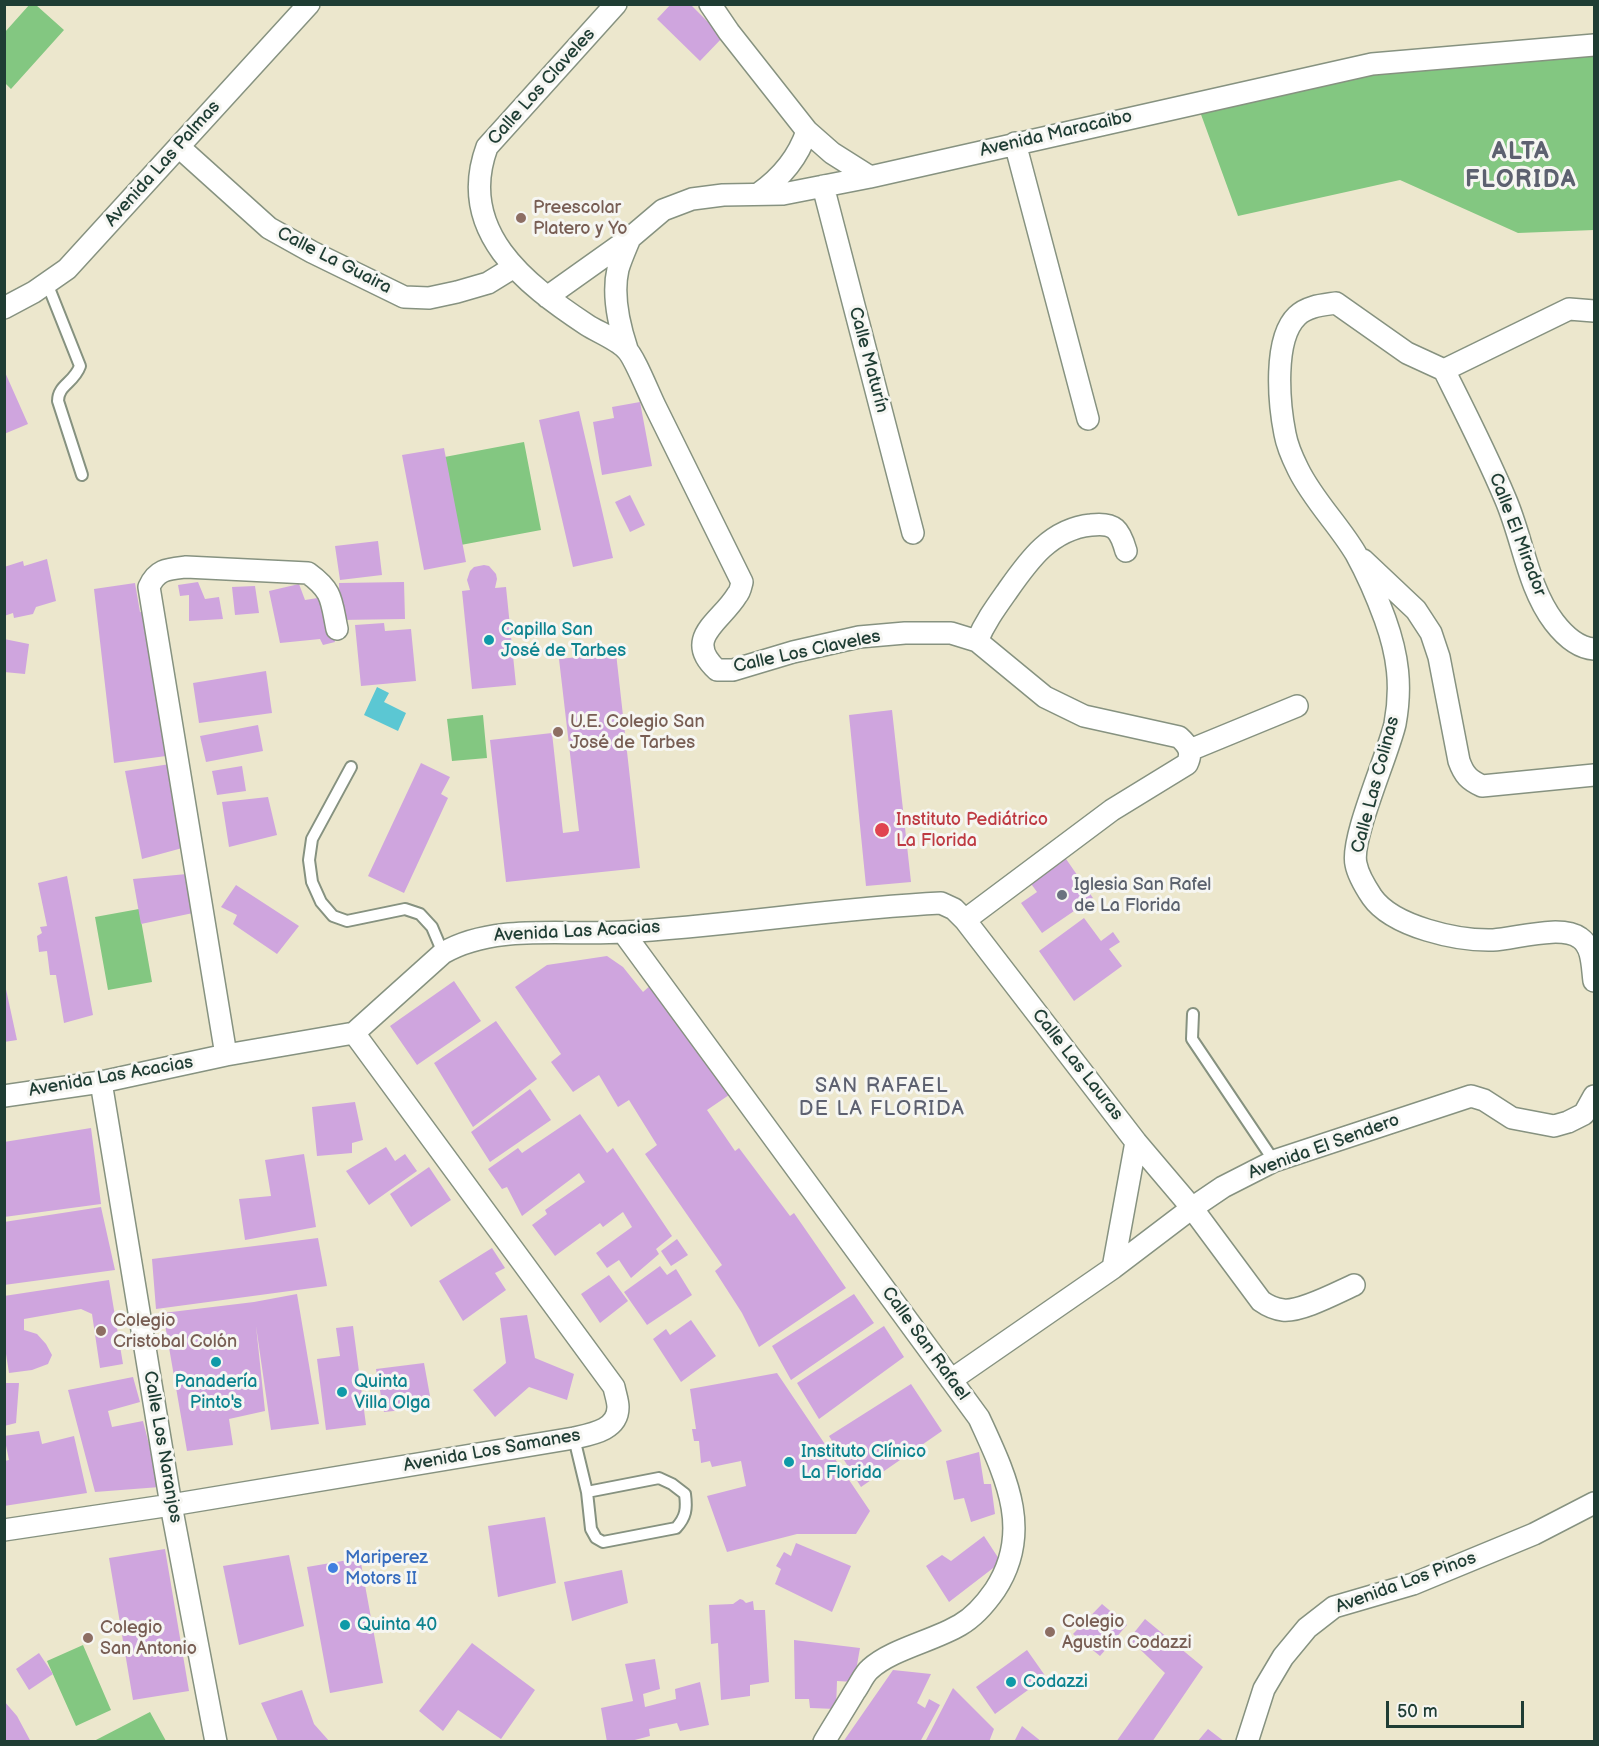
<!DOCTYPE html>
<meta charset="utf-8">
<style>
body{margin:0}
#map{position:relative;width:1599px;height:1746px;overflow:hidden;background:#ece7cd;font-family:"Balsamiq Sans",sans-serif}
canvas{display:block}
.frame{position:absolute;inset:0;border:6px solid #1f3d34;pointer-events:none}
.scale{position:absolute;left:1386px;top:1701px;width:138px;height:27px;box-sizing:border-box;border:3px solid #1f3d34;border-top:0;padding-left:8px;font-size:18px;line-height:21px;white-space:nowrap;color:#1f3d34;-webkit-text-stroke:4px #f6f6f2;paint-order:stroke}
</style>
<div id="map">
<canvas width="1599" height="1746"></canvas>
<div class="frame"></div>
<div class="scale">50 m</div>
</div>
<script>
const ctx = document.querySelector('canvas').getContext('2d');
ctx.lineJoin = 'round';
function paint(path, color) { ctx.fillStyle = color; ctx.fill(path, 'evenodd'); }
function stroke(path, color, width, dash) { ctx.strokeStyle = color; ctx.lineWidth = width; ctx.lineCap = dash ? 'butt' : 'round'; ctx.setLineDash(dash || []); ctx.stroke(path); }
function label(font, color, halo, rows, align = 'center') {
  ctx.font = font + ' "Balsamiq Sans",sans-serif'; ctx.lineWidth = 6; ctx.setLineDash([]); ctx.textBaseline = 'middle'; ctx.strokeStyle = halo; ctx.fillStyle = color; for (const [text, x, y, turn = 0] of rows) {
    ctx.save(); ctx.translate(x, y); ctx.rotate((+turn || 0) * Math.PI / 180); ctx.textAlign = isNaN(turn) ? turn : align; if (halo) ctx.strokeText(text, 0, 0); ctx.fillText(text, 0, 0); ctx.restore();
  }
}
const green = new Path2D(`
 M 30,4 L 36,5 L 64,30 L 11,89 L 5,83 L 5,32 Z
 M 1594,54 L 1594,230 L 1518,233 L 1400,180 L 1238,216 L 1199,109 L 1376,71 Z
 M 524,442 L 541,530 L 450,547 L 434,459 Z
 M 483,715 L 487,758 L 452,761 L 447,719 Z
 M 139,909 L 152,982 L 108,990 L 95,917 Z
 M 83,1645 L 111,1710 L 76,1726 L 47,1661 Z
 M 150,1712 L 166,1741 L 94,1741 Z`);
const water = new Path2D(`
 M 377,687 L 389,693 L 384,702 L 406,713 L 398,731 L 364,715 Z`);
const building = new Path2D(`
 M 671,4 L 690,4 L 723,37 L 700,61 L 657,19 Z
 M 4,370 L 28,424 L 4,434 Z
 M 640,402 L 652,466 L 602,475 L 593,422 L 614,418 L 612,407 Z
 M 579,411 L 613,558 L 573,567 L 539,420 Z
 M 444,448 L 466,562 L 424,570 L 402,455 Z
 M 630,495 L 645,525 L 630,532 L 615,502 Z
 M 378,541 L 382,575 L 340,580 L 335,546 Z
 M 47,559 L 56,601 L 36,607 L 33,614 L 14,618 L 13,613 L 4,616 L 4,567 L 23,561 L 24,566 Z
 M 484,565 L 489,566 L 496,574 L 497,579 L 495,588 L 506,587 L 516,685 L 472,689 L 462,591 L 470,590 L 467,580 L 470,571 L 474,567 Z
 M 198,582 L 205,599 L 219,597 L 223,619 L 189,621 L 189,595 L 180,596 L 178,585 Z
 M 404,582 L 405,619 L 340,620 L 339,583 Z
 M 135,583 L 140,612 L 145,611 L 166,756 L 114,763 L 94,589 Z
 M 299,584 L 305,600 L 324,597 L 335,642 L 323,645 L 320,639 L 280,643 L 269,591 Z
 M 255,586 L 259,613 L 235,615 L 232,587 Z
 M 384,623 L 385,631 L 411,629 L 416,681 L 361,686 L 355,625 Z
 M 4,639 L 29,644 L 25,674 L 4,672 Z
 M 616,653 L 640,868 L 506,882 L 490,740 L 552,733 L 563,833 L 579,831 L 559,659 Z
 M 266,671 L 272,713 L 199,723 L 193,683 Z
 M 892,710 L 911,882 L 866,886 L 849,715 Z
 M 258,725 L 263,751 L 206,762 L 200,736 Z
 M 421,763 L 450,777 L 441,794 L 448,798 L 404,893 L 368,876 Z
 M 170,764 L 186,847 L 142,859 L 125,771 Z
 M 242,766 L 246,791 L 217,795 L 212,771 Z
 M 268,797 L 277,835 L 229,847 L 222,802 Z
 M 1064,856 L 1093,898 L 1042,933 L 1021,903 L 1037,892 L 1029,881 Z
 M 187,874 L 193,913 L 141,924 L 133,879 Z
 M 67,876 L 93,1015 L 64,1023 L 56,975 L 50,975 L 47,951 L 39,952 L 37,936 L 42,933 L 40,927 L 47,926 L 38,883 Z
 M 236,885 L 299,926 L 277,954 L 233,924 L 237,915 L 221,907 Z
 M 1084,918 L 1101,941 L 1113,932 L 1120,942 L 1109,949 L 1122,966 L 1074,1001 L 1039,951 Z
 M 607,956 L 623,967 L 643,992 L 652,984 L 729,1095 L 707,1110 L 735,1151 L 739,1148 L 790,1216 L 794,1213 L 846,1288 L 759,1347 L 742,1313 L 715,1271 L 722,1265 L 645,1154 L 657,1145 L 629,1100 L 618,1107 L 599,1075 L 573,1092 L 551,1062 L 561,1054 L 515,987 L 547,965 Z
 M 4,980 L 17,1040 L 4,1042 Z
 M 454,981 L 481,1021 L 417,1065 L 390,1026 Z
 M 496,1021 L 537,1079 L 473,1127 L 434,1063 Z
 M 530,1089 L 551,1120 L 490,1162 L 471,1132 Z
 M 355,1102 L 363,1140 L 352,1143 L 352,1153 L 317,1156 L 312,1107 Z
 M 580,1114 L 607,1153 L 613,1148 L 672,1236 L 656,1249 L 659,1254 L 631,1278 L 619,1260 L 607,1268 L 596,1253 L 632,1227 L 623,1212 L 603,1227 L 600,1223 L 555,1256 L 532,1225 L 547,1214 L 545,1210 L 585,1182 L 579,1173 L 522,1216 L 507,1187 L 502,1189 L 488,1169 L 518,1148 L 522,1153 Z
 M 91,1128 L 101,1204 L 4,1217 L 4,1142 Z
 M 386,1147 L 395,1161 L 405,1154 L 417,1171 L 369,1205 L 346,1171 Z
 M 304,1154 L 316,1227 L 245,1240 L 239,1199 L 271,1196 L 265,1160 Z
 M 429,1167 L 451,1200 L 411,1227 L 390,1194 Z
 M 101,1207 L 115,1270 L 4,1285 L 4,1222 Z
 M 318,1238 L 327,1286 L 156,1309 L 152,1259 Z
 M 677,1239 L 688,1255 L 671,1266 L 661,1251 Z
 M 492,1248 L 505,1268 L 495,1273 L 506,1290 L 463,1321 L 439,1281 Z
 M 660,1266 L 667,1275 L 676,1269 L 692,1295 L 647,1325 L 624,1292 Z
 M 609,1275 L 628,1301 L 600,1323 L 581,1294 Z
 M 109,1280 L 123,1364 L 100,1368 L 92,1314 L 81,1309 L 24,1319 L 24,1330 L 37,1334 L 46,1344 L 52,1355 L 48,1364 L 32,1370 L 9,1373 L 4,1341 L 4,1296 Z
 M 297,1294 L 319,1424 L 271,1430 L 256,1326 L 265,1411 L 229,1419 L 233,1445 L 187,1451 L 163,1313 L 254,1302 Z
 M 854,1294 L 874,1323 L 791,1380 L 772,1346 Z
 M 527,1315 L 535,1358 L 574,1374 L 567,1400 L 529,1387 L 495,1417 L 473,1390 L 506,1363 L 500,1318 Z
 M 691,1320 L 716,1356 L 681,1382 L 653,1339 L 666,1329 L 670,1335 Z
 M 353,1326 L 366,1425 L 326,1430 L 317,1359 L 340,1356 L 336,1328 Z
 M 884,1326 L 904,1357 L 819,1419 L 797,1383 Z
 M 424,1363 L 432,1407 L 384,1412 L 376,1369 Z
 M 777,1373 L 870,1511 L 856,1534 L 797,1534 L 727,1552 L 707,1496 L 746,1486 L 741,1461 L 712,1467 L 710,1461 L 701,1463 L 699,1441 L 694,1441 L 692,1429 L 696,1429 L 690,1389 Z
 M 133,1377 L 140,1402 L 108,1411 L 112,1427 L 143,1421 L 160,1487 L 95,1492 L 68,1390 Z
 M 4,1383 L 19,1383 L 16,1423 L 4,1426 Z
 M 911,1384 L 942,1431 L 861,1487 L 829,1436 Z
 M 39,1431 L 42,1444 L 74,1436 L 87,1493 L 4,1506 L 4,1461 L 9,1460 L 4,1436 Z
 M 979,1452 L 984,1484 L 991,1484 L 995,1514 L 971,1522 L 964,1498 L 954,1500 L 946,1461 Z
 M 545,1517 L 556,1583 L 498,1597 L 488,1526 Z
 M 984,1536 L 1001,1562 L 949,1602 L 926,1566 L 942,1555 L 951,1561 Z
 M 796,1543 L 851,1566 L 832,1612 L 775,1584 L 781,1569 L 776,1566 L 784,1552 L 791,1556 Z
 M 165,1549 L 189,1691 L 133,1700 L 109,1558 Z
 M 289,1555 L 304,1626 L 239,1645 L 223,1566 Z
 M 360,1558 L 383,1683 L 330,1693 L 307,1567 Z
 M 622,1570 L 628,1603 L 572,1621 L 564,1582 Z
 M 740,1599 L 743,1600 L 746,1603 L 753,1601 L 754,1610 L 765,1610 L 769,1682 L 750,1685 L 750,1696 L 721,1700 L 718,1643 L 711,1644 L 709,1605 L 733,1604 Z
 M 1102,1604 L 1127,1625 L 1100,1656 L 1073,1634 Z
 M 1145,1619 L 1203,1667 L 1152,1742 L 1116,1742 L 1165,1673 L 1129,1639 Z
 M 794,1640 L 860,1648 L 854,1682 L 837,1681 L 836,1709 L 810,1708 L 809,1699 L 795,1699 Z
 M 472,1643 L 535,1690 L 501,1739 L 458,1710 L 443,1731 L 419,1711 Z
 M 1027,1650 L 1046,1677 L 995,1714 L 976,1687 Z
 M 39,1653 L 53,1674 L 29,1690 L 16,1669 Z
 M 655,1659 L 660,1689 L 643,1694 L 645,1707 L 676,1699 L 675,1689 L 700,1682 L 709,1725 L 680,1731 L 677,1723 L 649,1729 L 650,1736 L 627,1742 L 607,1742 L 601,1708 L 633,1701 L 625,1664 Z
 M 893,1670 L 931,1674 L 917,1703 L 925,1708 L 929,1699 L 940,1705 L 920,1742 L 843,1742 Z
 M 953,1688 L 994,1729 L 989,1742 L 925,1742 Z
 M 302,1690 L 314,1724 L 330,1742 L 278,1742 L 277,1739 L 261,1703 Z
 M 4,1701 L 17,1716 L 31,1742 L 4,1742 Z
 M 1022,1726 L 1042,1742 L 1014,1742 Z
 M 1208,1729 L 1225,1742 L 1197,1742 Z`);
const lane = new Path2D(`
 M 47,283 L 80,366 C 74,383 58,385 58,401 L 82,475
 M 351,767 L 312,839 L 309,860 L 312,882 L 321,902 L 333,916 L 347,921 L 405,909 L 420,914 L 432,927 L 443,953
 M 1193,1014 L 1192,1039 L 1274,1161
 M 574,1438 L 587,1492 L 591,1529 L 596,1538 L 603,1542 L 676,1528 C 686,1517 687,1509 685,1494 L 672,1484 L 659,1478 L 587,1492`);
const street = new Path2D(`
 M 616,4 L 487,147 C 456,231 525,284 587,325 C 598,332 618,340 626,349 C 634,356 649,394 655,406 C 684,465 713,523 742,582 C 741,586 740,592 737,595 C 721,622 682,638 717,670 L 733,670 L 793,652 L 859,637 L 905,633 L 951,633 L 977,641 L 1045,697 L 1084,716 L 1179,737 C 1188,745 1193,752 1187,764 L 1112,810 L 965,920
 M 710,4 L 729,32 L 807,131 L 832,153 L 870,177
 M 1015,143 L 1088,419
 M 179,147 L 269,228 L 312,252 L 404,297 L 429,298 L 457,292 L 488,283 L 514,267
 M 823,186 L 913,533
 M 758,194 C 781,178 798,158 807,131
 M 547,297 L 630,238 L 663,210 L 692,199 L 723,195 L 783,194 L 870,177 L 1372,64 L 1594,45
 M 4,308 L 34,292 L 67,269 L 309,4
 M 627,349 C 619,325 612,295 618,269 C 621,259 626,248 630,238
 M 1444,370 L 1407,353 L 1336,303 C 1323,305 1307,306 1297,316 C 1273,339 1279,404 1285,434 C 1287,445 1293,459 1298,469 C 1313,500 1339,525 1356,554 C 1367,574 1377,597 1385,619 C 1398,655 1402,686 1395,724 C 1388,755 1350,839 1356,864 C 1358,875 1366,888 1372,897 C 1393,927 1458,941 1493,940 C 1515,939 1561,924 1580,938 C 1593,947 1592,967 1594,981
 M 1444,370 C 1465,412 1487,455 1505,498 C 1523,539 1527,586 1554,622 C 1564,635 1578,648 1594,649
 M 1444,370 L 1569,309 L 1594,311
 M 1363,560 L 1416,610 L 1431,633 L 1439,657 L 1459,761 C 1464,775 1469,780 1482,786 L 1594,775
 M 977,641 C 985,622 996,607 1008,590 C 1029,560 1051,529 1091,525 C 1115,522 1120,530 1126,551
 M 1190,750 L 1297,706
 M 623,932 L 979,1418 C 1005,1475 1034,1531 995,1590 C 986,1603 974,1617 960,1625 C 933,1641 892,1649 870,1669 C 864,1674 860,1684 855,1691 C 845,1708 834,1725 824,1742
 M 226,1055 L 149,587 C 157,569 168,569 186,567 L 308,573 C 333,591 331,600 337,629
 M 101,1082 L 171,1505 L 216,1742
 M 4,1096 L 101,1082 L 226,1055 L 354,1033 L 443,953 C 495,923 565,936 623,932 C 729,926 835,908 941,903 L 954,909 L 965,920 L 1136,1142 L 1192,1208 L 1261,1301 C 1268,1306 1274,1309 1283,1310 C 1301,1312 1336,1293 1354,1285
 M 1113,1268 L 1136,1142
 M 951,1380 L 1113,1268 L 1192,1208 L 1223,1187 L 1274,1161 L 1471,1096 L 1484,1100 L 1512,1118 L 1554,1126 L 1568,1122 L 1584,1114 L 1594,1096
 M 4,1530 L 171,1505 L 574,1438 C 592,1434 618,1430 618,1407 C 618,1401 615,1393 614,1387 L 354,1033
 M 1247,1742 L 1264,1689 L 1283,1657 L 1307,1628 L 1334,1607 L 1413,1584 L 1534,1534 L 1594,1503`);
const markers = [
 [521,218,6,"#8d6e63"],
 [489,640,6,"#0f9aa8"],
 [558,732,6,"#8d6e63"],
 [882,830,8,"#e0444e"],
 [1062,895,6,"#6b7280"],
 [101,1331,6,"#8d6e63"],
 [216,1362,6,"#0f9aa8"],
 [342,1392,6,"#0f9aa8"],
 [789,1462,6,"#0f9aa8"],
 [333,1568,6,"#3f7fe0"],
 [345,1625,6,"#0f9aa8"],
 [1050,1632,6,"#8d6e63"],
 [88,1638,6,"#8d6e63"],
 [1011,1682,6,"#0f9aa8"]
];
const streetNames = [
 ["Calle Los Claveles",542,87,-48],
 ["Avenida Maracaibo",1056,134,-13],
 ["Avenida Las Palmas",163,164,-48],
 ["Calle La Guaira",334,261,27],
 ["Calle Maturín",868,360,75],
 ["Calle El Mirador",1517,535,69],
 ["Calle Los Claveles",807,652,-12],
 ["Calle Las Colinas",1376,785,-75],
 ["Avenida Las Acacias",577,932,-3],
 ["Calle Las Lauras",1077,1065,52],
 ["Avenida Las Acacias",111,1077,-10],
 ["Avenida El Sendero",1324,1147,-20],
 ["Calle San Rafael",925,1344,54],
 ["Calle Los Naranjos",162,1447,80],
 ["Avenida Los Samanes",492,1451,-10],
 ["Avenida Los Pinos",1406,1583,-20]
];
const educationNames = [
 ["Preescolar",533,208],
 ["Platero y Yo",533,229],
 ["U.E. Colegio San",570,722],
 ["José de Tarbes",570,743],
 ["Colegio",113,1321],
 ["Cristobal Colón",113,1342],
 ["Colegio",1062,1622],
 ["Agustín Codazzi",1062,1643],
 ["Colegio",100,1628],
 ["San Antonio",100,1649]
];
const cultureNames = [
 ["Capilla San",501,630],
 ["José de Tarbes",501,651],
 ["Panadería",216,1382,"center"],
 ["Pinto's",216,1403,"center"],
 ["Quinta",354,1382],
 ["Villa Olga",354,1403],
 ["Instituto Clínico",801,1452],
 ["La Florida",801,1473],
 ["Quinta 40",357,1625],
 ["Codazzi",1023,1682]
];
const healthNames = [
 ["Instituto Pediátrico",896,820],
 ["La Florida",896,841]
];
const worshipNames = [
 ["Iglesia San Rafel",1074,885],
 ["de La Florida",1074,906]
];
const shopNames = [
 ["Mariperez",345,1558],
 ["Motors II",345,1579]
];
const neighbourhoodNames = [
 ["SAN RAFAEL",882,1087],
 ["DE LA FLORIDA",882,1110]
];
const districtNames = [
 ["ALTA",1521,153],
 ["FLORIDA",1521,181]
];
paint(green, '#83c781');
paint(water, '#5bc7d3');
paint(building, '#cfa5de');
stroke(lane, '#869280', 14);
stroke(street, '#869280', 24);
stroke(lane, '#fff', 10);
stroke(street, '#fff', 21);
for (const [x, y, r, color] of markers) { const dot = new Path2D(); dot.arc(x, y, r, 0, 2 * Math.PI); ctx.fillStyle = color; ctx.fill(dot); stroke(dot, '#f6f6f2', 2); }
label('18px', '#1f3d34', '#f6f6f2', streetNames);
label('18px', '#785e54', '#f6f6f2', educationNames, 'left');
label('18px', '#0d838f', '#f6f6f2', cultureNames, 'left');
label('18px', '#be3a42', '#f6f6f2', healthNames, 'left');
label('18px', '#5b616d', '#f6f6f2', worshipNames, 'left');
label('18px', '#366cbe', '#f6f6f2', shopNames, 'left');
ctx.letterSpacing = '1.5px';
label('20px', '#5d6170', '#f6f6f2', neighbourhoodNames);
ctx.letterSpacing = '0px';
ctx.letterSpacing = '1.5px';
label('bold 24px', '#5d6170', '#f6f6f2', districtNames);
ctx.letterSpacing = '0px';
</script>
